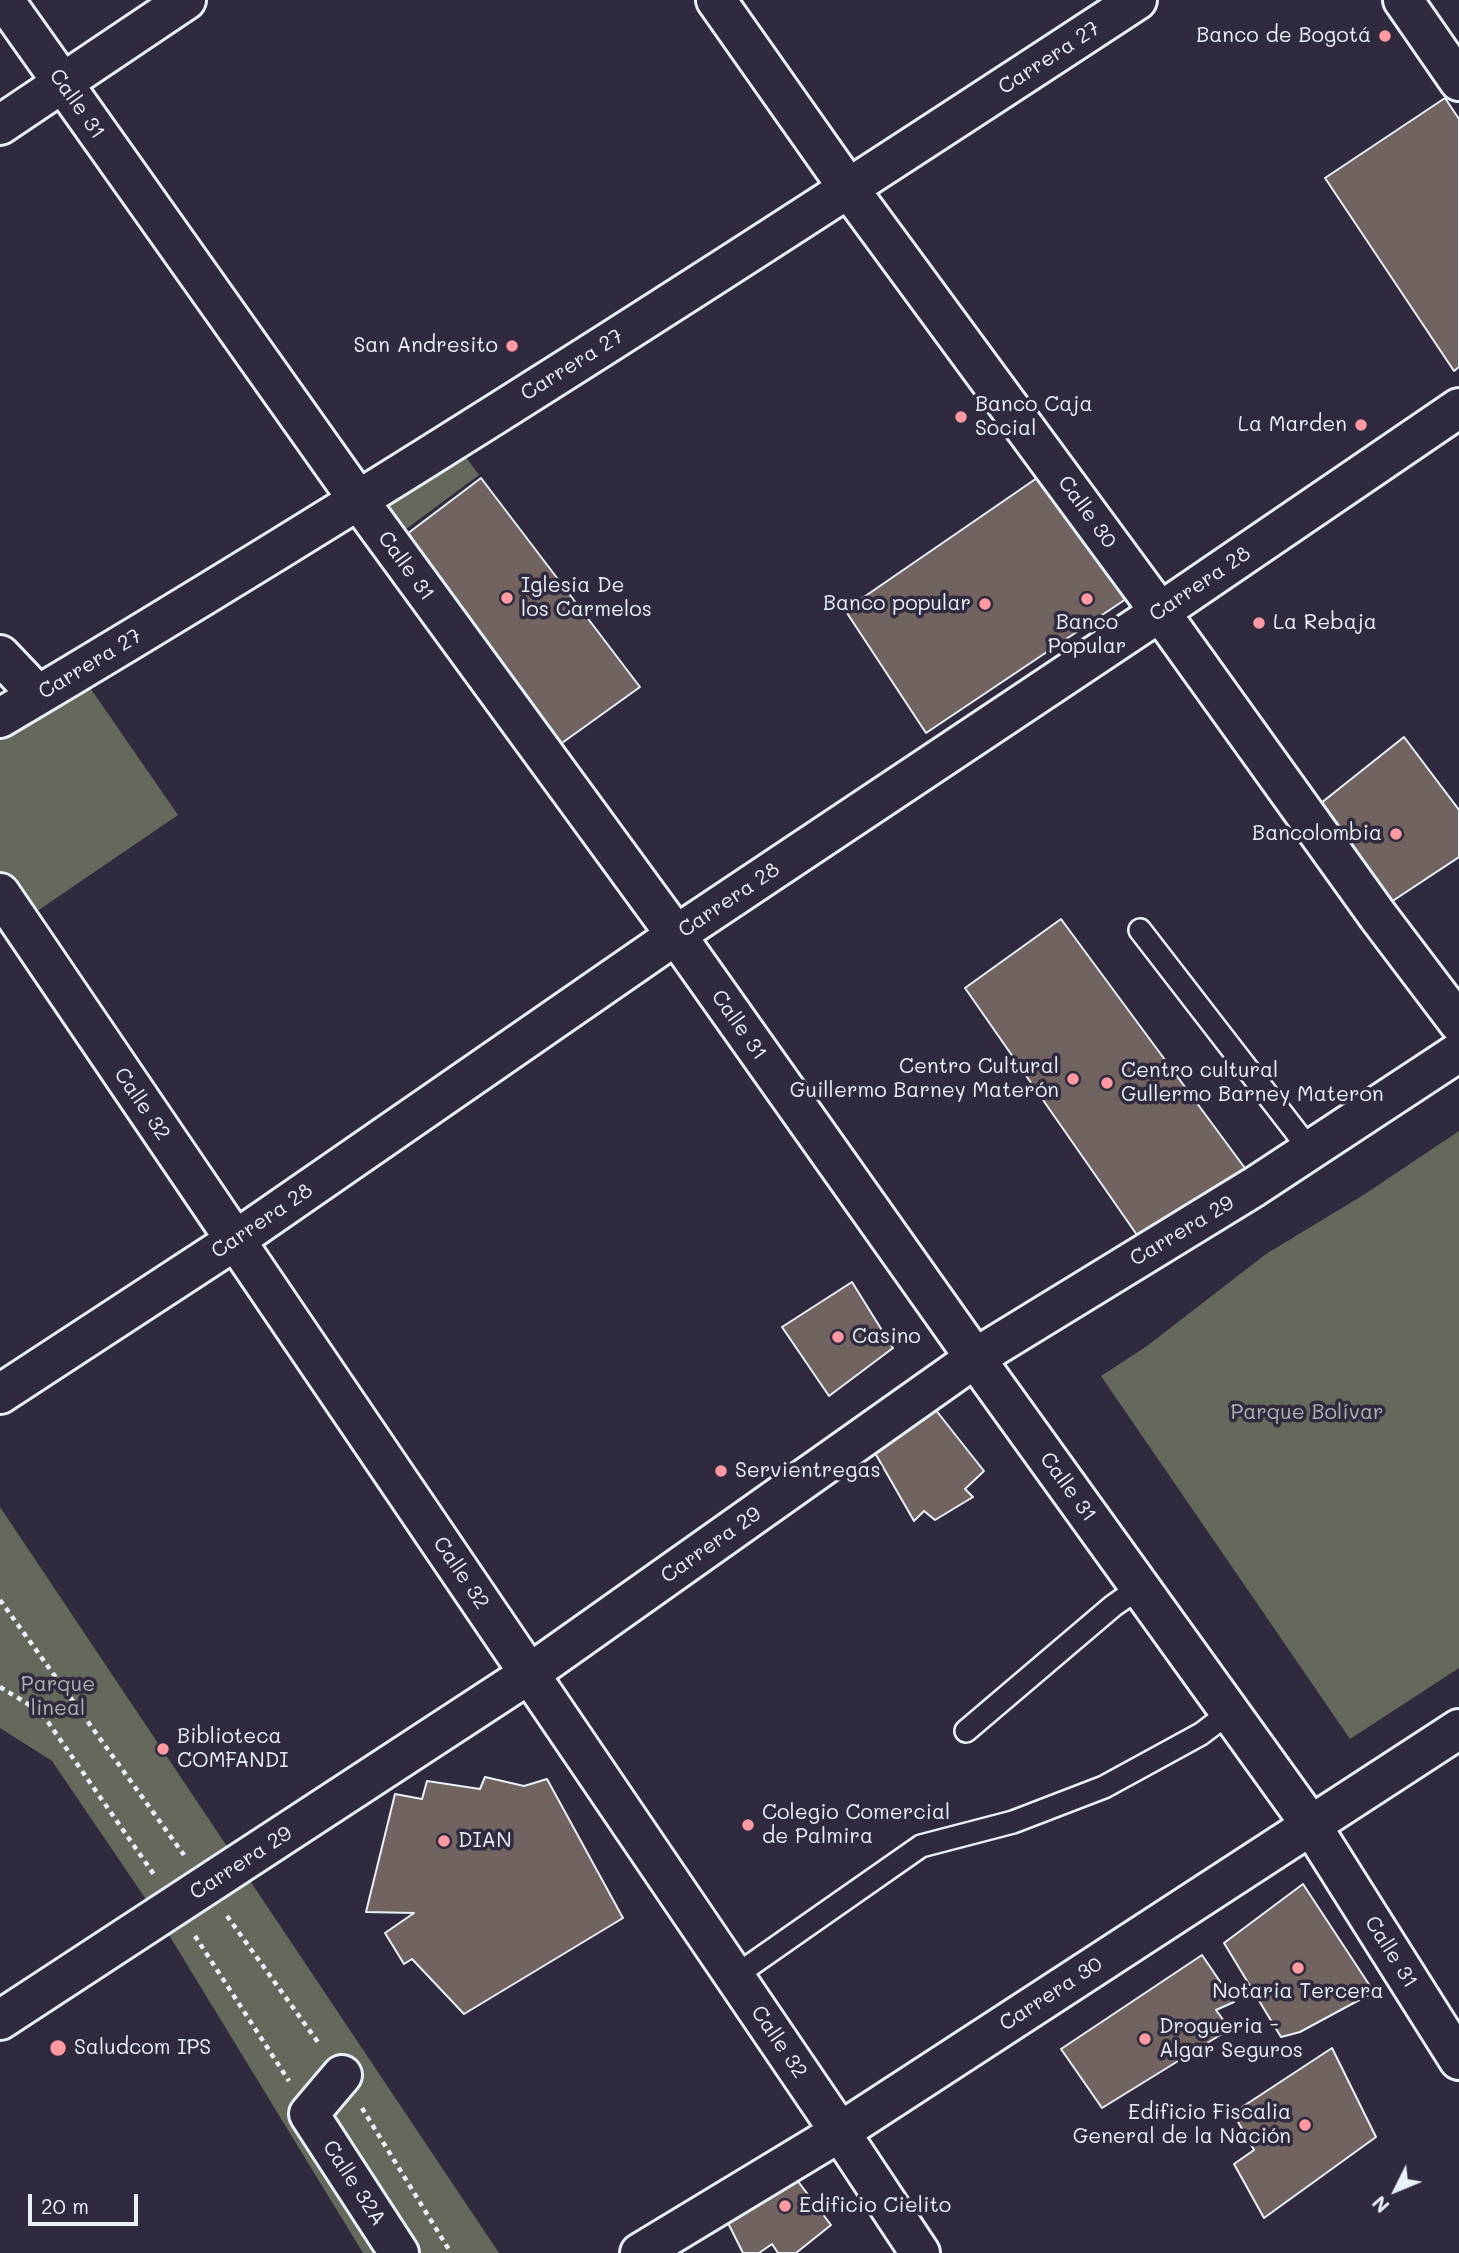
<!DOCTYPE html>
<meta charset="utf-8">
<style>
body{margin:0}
#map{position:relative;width:1459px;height:2253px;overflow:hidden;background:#2f2a3d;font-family:Mali,sans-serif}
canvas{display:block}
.north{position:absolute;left:1361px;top:2155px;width:70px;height:70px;-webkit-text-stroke:5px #2f2a3d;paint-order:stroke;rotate:227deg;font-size:19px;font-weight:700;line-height:28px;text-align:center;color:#e8f1f8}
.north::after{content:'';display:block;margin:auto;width:24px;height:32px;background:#e8f1f8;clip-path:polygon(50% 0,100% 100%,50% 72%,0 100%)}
.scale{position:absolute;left:28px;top:2194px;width:110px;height:32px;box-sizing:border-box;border:4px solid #e8f1f8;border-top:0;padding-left:9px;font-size:21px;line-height:24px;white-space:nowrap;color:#e8f1f8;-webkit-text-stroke:5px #2f2a3d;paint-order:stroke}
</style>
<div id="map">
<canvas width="1459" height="2253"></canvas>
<div class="north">N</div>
<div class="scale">20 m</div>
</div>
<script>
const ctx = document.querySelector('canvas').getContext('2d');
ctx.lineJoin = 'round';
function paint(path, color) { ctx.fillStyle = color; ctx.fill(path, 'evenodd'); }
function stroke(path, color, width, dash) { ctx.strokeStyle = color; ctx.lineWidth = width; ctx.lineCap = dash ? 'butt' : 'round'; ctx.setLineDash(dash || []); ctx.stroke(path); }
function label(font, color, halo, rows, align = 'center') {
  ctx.font = font + ' Mali,sans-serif'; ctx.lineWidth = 7; ctx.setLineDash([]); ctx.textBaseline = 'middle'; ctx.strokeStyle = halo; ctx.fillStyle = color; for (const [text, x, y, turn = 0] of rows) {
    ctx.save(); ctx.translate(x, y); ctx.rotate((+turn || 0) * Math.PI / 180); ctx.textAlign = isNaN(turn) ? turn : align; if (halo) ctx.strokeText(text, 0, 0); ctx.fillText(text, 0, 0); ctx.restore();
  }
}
const green = new Path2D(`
 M 456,444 L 479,475 L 394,538 L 366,502 Z
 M 84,679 L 178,815 L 27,918 L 0,877 L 0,730 Z
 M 1459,1131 L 1459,1668 L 1350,1739 L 1101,1376 L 1147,1346 L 1266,1254 L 1365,1194 Z
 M 0,1507 L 499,2253 L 363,2253 L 158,1917 L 52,1761 L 0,1728 Z`);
const building = new Path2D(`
 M 1445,98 L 1459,119 L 1459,367 L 1454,371 L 1325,178 Z
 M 481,478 L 640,687 L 555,748 L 399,540 Z
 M 1037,478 L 1126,599 L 926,733 L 845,610 Z
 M 1404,737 L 1459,810 L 1459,857 L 1382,908 L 1316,807 Z
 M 1061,919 L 1253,1179 L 1144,1245 L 965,988 Z
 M 852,1282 L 893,1348 L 829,1396 L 782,1327 Z
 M 931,1404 L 984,1471 L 965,1489 L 973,1497 L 935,1520 L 924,1511 L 914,1521 L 871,1446 Z
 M 485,1777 L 524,1786 L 547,1779 L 623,1918 L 464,2014 L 412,1959 L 404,1964 L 385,1933 L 414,1913 L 366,1912 L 395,1794 L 422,1799 L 427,1781 L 480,1789 Z
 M 1303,1884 L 1374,1992 L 1300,2032 L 1281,2037 L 1224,1943 Z
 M 1202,1955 L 1234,2002 L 1216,2010 L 1230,2029 L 1102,2108 L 1061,2049 Z
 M 1332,2048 L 1376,2137 L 1264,2218 L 1234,2164 L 1254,2150 L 1233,2113 Z
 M 797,2180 L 831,2225 L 796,2253 L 778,2253 L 772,2244 L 759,2253 L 743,2253 L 727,2221 Z`);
const path = new Path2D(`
 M 0,1600 L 184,1855
 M 0,1687 L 41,1712 L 155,1876
 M 227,1916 L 320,2045
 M 195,1936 L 289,2081
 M 362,2108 L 451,2253`);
const lane = new Path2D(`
 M 1140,930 L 1310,1150
 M 966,1731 L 1113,1606 L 1140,1587
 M 735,1976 L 921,1846 L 1013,1822 L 1104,1787 L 1201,1734 L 1230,1712`);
const street = new Path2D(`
 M 716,0 L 849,189 L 1160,612 L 1378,916 L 1459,1023
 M 1403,0 L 1459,81
 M 0,125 L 186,0
 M 0,655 L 38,695
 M 0,718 C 386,489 762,246 1137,0
 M 0,893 L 840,2132 L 920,2253
 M 0,2020 L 529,1674 L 975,1358 L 1254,1187 L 1459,1052
 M 342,2075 L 309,2114 L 399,2253
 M 640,2253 L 840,2132 L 1459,1729`);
const secondary = new Path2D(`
 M 4,0 L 359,501 L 676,935 L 975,1358 L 1311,1825 L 1459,2060
 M 0,1394 L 234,1241 L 676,935 L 1160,612 L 1459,408`);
const markers = [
 [1385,36,7,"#ff9aa2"],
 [512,346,7,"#ff9aa2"],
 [961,417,7,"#ff9aa2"],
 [1361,425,7,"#ff9aa2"],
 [507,598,7,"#ff9aa2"],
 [1087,599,7,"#ff9aa2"],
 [985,604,7,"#ff9aa2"],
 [1259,623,7,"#ff9aa2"],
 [1396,834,7,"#ff9aa2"],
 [1073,1079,7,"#ff9aa2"],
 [1107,1083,7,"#ff9aa2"],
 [838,1337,7,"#ff9aa2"],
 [721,1471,7,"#ff9aa2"],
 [163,1749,7,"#ff9aa2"],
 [748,1825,7,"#ff9aa2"],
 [444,1841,7,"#ff9aa2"],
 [1298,1968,7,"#ff9aa2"],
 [1145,2039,7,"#ff9aa2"],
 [58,2048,9,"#ff9aa2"],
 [1305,2125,7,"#ff9aa2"],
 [785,2206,7,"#ff9aa2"]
];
const poiNames = [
 ["Banco de Bogotá",1371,36,"right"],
 ["San Andresito",498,346,"right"],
 ["Banco Caja",975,405],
 ["Social",975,429],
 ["La Marden",1347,425,"right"],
 ["Iglesia De",521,586],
 ["los Carmelos",521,610],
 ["Banco popular",971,604,"right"],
 ["Banco",1087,623,"center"],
 ["Popular",1087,647,"center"],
 ["La Rebaja",1273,623],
 ["Bancolombia",1382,834,"right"],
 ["Centro Cultural",1059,1067,"right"],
 ["Guillermo Barney Materón",1059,1091,"right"],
 ["Centro cultural",1121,1071],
 ["Gullermo Barney Materon",1121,1095],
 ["Casino",852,1337],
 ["Servientregas",735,1471],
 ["Biblioteca",177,1737],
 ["COMFANDI",177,1761],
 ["Colegio Comercial",762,1813],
 ["de Palmira",762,1837],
 ["DIAN",458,1841],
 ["Notaria Tercera",1298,1992,"center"],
 ["Drogueria -",1159,2027],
 ["Algar Seguros",1159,2051],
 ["Saludcom IPS",74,2048],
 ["Edificio Fiscalia",1291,2113,"right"],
 ["General de la Nación",1291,2137,"right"],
 ["Edificio Cielito",799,2206]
];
const streetNames = [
 ["Carrera 27",1049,58,-33],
 ["Calle 31",77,104,55],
 ["Carrera 27",572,365,-32],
 ["Calle 30",1087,512,54],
 ["Calle 31",406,566,54],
 ["Carrera 28",1200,584,-34],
 ["Carrera 27",90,664,-31],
 ["Carrera 28",729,900,-34],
 ["Calle 31",739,1025,55],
 ["Calle 32",142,1104,56],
 ["Carrera 28",262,1221,-34],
 ["Carrera 29",1182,1231,-31],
 ["Calle 31",1068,1487,54],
 ["Carrera 29",711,1545,-35],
 ["Calle 32",461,1573,56],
 ["Carrera 29",241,1863,-33],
 ["Calle 31",1391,1952,58],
 ["Carrera 30",1051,1994,-33],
 ["Calle 32",779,2042,56],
 ["Calle 32A",354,2183,57]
];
const parkNames = [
 ["Parque Bolívar",1307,1413],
 ["Parque",58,1685],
 ["lineal",58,1709]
];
paint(green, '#65695c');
paint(building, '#716460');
stroke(building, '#e8f1f8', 2);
stroke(lane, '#e8f1f8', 26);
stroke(street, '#e8f1f8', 44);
stroke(secondary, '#e8f1f8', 44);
stroke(path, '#e8f1f8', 4.5, [5, 5]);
stroke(lane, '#2f2a3d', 21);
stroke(street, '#2f2a3d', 38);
stroke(secondary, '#2f2a3d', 38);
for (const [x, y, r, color] of markers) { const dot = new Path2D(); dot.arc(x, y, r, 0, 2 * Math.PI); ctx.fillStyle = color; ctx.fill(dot); stroke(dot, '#2f2a3d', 2.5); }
label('21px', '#e8f1f8', '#2f2a3d', poiNames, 'left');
label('21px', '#e8f1f8', '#2f2a3d', streetNames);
label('21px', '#adb4b2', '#2f2a3d', parkNames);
</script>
